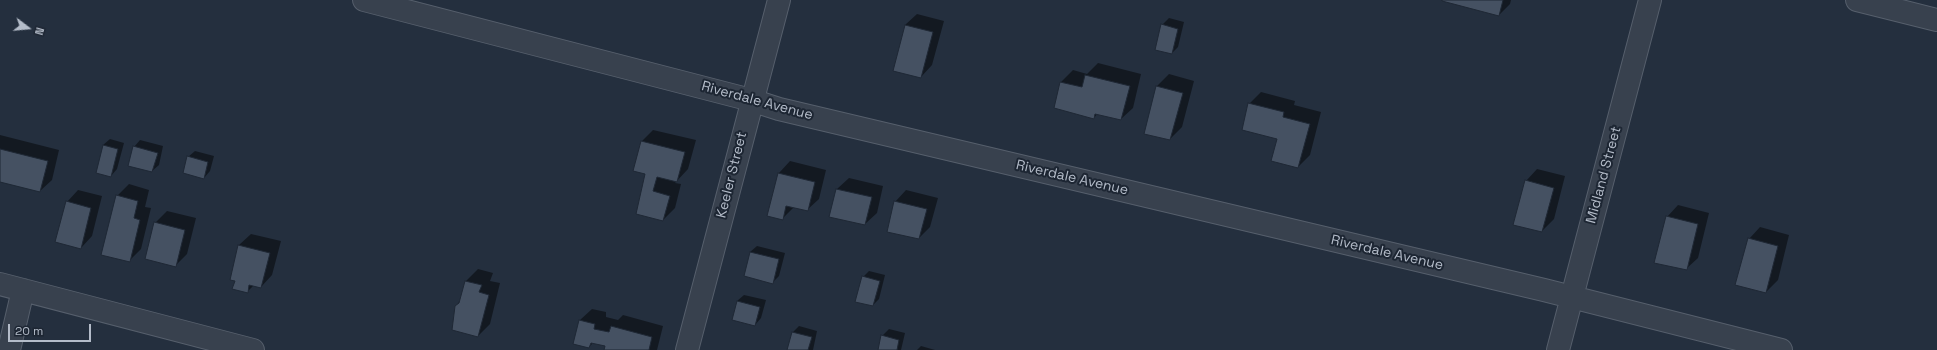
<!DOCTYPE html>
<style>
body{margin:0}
#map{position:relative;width:1937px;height:350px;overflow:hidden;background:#242f3e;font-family:"Space Grotesk",sans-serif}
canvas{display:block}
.north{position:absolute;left:8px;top:8px;width:40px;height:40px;-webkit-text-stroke:3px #1d2633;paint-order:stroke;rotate:106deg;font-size:11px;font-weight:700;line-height:16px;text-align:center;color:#b4bcc9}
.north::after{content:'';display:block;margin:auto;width:14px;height:18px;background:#b4bcc9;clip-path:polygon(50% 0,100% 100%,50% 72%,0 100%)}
.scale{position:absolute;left:8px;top:324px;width:83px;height:18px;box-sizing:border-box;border:2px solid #b4bcc9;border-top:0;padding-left:5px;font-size:12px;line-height:14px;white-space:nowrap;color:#b4bcc9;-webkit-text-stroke:3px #1d2633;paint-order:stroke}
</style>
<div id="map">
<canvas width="1937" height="350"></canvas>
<div class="north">N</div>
<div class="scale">20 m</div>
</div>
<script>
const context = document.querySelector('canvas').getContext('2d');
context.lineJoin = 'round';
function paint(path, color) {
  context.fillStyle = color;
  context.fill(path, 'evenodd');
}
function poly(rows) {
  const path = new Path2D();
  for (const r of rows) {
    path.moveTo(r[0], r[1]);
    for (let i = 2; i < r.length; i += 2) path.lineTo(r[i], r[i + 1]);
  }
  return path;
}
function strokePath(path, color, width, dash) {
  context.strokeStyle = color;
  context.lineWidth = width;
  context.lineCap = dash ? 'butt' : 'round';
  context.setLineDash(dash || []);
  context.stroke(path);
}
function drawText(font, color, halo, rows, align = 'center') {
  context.font = font + ' "Space Grotesk",sans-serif';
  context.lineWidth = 4;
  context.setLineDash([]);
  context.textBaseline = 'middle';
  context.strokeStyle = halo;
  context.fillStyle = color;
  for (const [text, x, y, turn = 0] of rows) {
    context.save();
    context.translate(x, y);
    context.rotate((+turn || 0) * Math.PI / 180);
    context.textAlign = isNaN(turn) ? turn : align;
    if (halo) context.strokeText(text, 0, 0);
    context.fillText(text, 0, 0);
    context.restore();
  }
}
const shadow = poly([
 [1443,0,1511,0,1510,4,1499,15],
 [917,14,944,21,932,65,921,77,905,25],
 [1169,18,1184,22,1178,47,1172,53,1162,25],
 [1098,63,1141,74,1133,108,1121,119,1098,113,1094,118,1055,107,1061,82,1073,70,1087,74],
 [1169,74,1194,81,1182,127,1170,139,1145,133,1157,86],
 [1261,92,1295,101,1294,105,1321,112,1310,155,1298,167,1278,138,1249,104],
 [653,130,696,140,688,169,675,183,681,184,675,208,663,220,647,173,642,141],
 [0,135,59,150,52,180,40,191,0,181],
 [110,139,124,143,117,169,111,176,103,145],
 [140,140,163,146,159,165,152,171,134,147],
 [195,151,214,156,210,171,204,178,188,157],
 [790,161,826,170,819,199,807,210,794,207,782,219,768,215,779,173],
 [1537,169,1565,176,1554,219,1542,231,1526,181],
 [849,178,883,186,877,213,865,224,831,216,837,189],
 [129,184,149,190,145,207,151,208,141,249,129,261,117,196],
 [78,190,102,196,92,236,81,248,67,202],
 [906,190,938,198,930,227,919,238,895,202],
 [1678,205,1709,213,1698,258,1686,269,1667,217],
 [167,211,196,218,187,254,175,266,155,223],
 [1760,227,1789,235,1778,280,1766,292,1749,239],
 [251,234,281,241,272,275,261,287,254,285,247,292,236,280,239,245],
 [757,246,785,253,779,276,772,283,750,252],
 [478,269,493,273,490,281,500,283,490,324,478,336,456,306,460,301,466,281],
 [869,271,885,275,879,299,873,305,863,277],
 [744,295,766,300,761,318,755,325,737,301],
 [592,309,606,312,606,317,618,320,623,315,663,326,657,350,605,350,606,346,593,343,589,347,574,343,580,320],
 [799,326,817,331,813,350,788,350,793,332],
 [889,329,905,333,901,350,879,350,882,336],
 [921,346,935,350,917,350]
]);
const building = poly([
 [1442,0,1503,0,1499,16,1442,1,1442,0],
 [1161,24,1178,29,1172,54,1155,50,1161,24],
 [905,25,933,32,921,78,893,71,905,25],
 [1085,75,1130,86,1121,120,1095,114,1094,119,1054,108,1060,82,1082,87,1085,75],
 [1156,86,1183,93,1170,140,1144,134,1156,86],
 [1248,103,1284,112,1283,117,1310,124,1298,168,1271,161,1277,139,1242,130,1248,103],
 [641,141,685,152,677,182,657,177,653,191,670,196,663,221,636,214,645,174,633,171,641,141],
 [103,145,118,149,111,177,96,173,103,145],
 [133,146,158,153,152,172,128,166,133,146],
 [0,149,48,161,40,192,0,182,0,149],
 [187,156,208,162,204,179,183,173,187,156],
 [778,173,815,182,808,211,786,206,783,220,767,216,778,173],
 [1525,180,1554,188,1542,232,1513,225,1525,180],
 [836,189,872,197,865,225,829,217,836,189],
 [116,195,138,201,134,218,140,220,130,262,101,255,116,195],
 [66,201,91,208,81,249,55,242,66,201],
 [894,201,927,209,919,239,887,232,894,201],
 [1666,216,1698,224,1687,270,1654,263,1666,216],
 [154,222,185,230,176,267,145,259,154,222],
 [1748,238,1778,246,1766,293,1735,285,1748,238],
 [238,245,270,253,261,288,249,285,248,293,232,289,235,281,230,280,238,245],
 [750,252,779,259,773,284,744,276,750,252],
 [862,276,880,281,873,306,855,302,862,276],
 [465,281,482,285,479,292,489,295,478,337,452,330,455,306,459,303,465,281],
 [737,301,760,307,755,326,732,320,737,301],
 [579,320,595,324,594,329,609,332,611,326,652,337,649,350,604,350,605,346,591,343,589,348,573,344,579,320],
 [792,332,812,337,808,350,787,350,792,332],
 [881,335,899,340,897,350,878,350,881,335]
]);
const minor = poly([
 [364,0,751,100,779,109,1544,290,1781,350],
 [1857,0,1937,20],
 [0,284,253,350],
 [9,350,23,290],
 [687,350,779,0],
 [1558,350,1650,0]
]);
const streetNames = [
 ["Riverdale Avenue",757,101,15],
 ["Keeler Street",732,175,-76],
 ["Midland Street",1604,175,-75],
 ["Riverdale Avenue",1072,178,13],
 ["Riverdale Avenue",1387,253,13]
];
paint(shadow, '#0007');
paint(building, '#455162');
strokePath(building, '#1f2835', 1);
strokePath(minor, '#565f6c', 24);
strokePath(minor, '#38414e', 22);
drawText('14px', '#b4bcc9', '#1d2633', streetNames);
</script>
